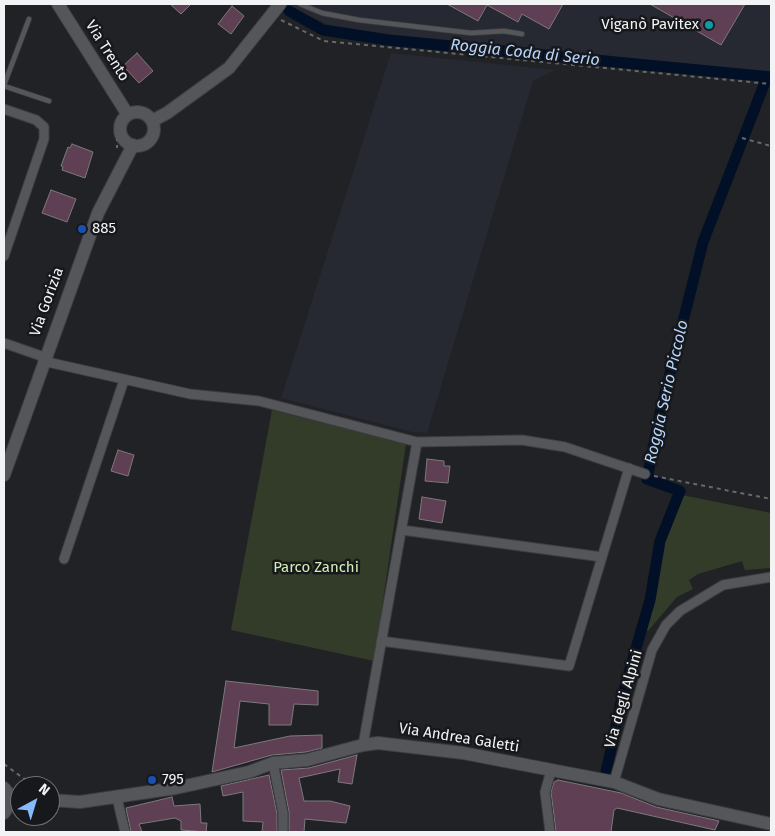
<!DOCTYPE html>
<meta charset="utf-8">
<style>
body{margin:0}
#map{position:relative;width:775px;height:836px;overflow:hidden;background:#212225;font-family:"Fira Sans",sans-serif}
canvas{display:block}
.frame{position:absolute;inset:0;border:5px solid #f2f3f5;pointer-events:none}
.north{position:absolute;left:10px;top:776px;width:50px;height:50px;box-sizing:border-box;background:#17181b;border:1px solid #6f7072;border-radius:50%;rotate:39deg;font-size:14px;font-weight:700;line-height:20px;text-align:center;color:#f2f3f5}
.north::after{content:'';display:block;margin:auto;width:18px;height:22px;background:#86bbfb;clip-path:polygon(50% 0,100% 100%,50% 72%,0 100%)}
</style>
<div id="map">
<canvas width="775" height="836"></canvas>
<div class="frame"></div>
<div class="north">N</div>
</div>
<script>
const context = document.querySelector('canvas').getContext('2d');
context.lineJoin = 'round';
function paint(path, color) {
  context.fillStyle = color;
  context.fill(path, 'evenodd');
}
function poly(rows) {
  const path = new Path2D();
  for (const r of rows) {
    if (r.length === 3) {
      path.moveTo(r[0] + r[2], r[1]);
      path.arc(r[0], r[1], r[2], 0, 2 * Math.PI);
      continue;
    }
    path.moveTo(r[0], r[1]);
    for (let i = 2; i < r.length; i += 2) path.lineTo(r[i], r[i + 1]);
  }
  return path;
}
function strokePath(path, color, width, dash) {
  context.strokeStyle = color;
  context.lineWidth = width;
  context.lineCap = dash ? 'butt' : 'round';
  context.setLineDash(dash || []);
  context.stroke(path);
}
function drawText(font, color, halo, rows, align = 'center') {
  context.font = font + ' "Fira Sans",sans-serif';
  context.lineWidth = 5;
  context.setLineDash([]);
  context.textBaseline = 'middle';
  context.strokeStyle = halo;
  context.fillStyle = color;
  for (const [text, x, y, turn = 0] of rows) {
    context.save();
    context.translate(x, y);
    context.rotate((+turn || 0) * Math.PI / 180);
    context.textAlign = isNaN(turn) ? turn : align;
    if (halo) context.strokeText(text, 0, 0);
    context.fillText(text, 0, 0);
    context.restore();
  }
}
const built = poly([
 [771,4,771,72,387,34,329,25,285,5],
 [391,53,555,70,533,81,427,433,412,432,281,398]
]);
const green = poly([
 [272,410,406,444,374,661,231,630],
 [682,495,771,513,771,568,745,570,742,561,698,574,689,580,693,589,677,597,648,631,645,628,654,600,663,544]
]);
const canal = poly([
 [289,11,323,30,388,40,771,77],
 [605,777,623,693,650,600,660,541,680,491,647,479,660,413,703,242,767,77]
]);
const building = poly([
 [170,4,191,4,181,14,170,4],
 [447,4,563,4,549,29,522,14,518,22,487,5,478,21,447,4],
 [650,4,745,4,721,45,650,4],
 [232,6,244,16,231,34,218,24,232,6],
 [137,53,153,71,139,83,123,66,137,53],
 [72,144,93,152,85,178,62,170,63,167,61,166,68,147,70,148,72,144],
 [51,190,76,199,67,222,42,213,51,190],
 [118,450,134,455,128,476,111,471,118,450],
 [427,459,444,461,444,466,450,466,448,483,425,481,427,459],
 [422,497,446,501,442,523,419,519,422,497],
 [226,681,318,691,318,705,294,704,291,725,269,725,269,704,240,701,234,748,290,736,322,735,322,748,306,752,272,755,212,772,226,681],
 [357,755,352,784,338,782,340,769,299,778,304,801,330,801,350,806,346,823,305,819,304,832,289,832,289,812,281,770,309,768,357,755],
 [269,775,277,814,277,832,262,832,263,822,243,821,243,792,223,796,221,786,269,775],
 [558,780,621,793,656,807,719,821,715,830,617,808,614,810,611,832,556,832,551,792,554,782,558,780],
 [172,797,174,806,200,804,201,823,207,823,206,832,181,830,181,821,175,818,139,824,142,832,131,832,126,808,172,797]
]);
const path = poly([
 [281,20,324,41,771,84],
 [117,121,117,148],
 [742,138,771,146],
 [654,476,771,499],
 [4,764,23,778,40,786]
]);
const lane = poly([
 [300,4,322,13,359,20,471,33,504,31,522,34],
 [4,85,29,19],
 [4,86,49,101]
]);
const street = poly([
 [4,109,36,120,44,127,44,139,4,256],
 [4,343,44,357],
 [43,361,190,394,259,401,417,442,522,440,565,447,645,474],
 [402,530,602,557],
 [64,559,124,380],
 [381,641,569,666,629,468],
 [363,745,417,442],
 [273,763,283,813,283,832],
 [614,782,652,650,666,625,680,611,723,585,771,577],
 [117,798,125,832],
 [550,832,545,792,551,771]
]);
const secondary = poly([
 [58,4,128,115],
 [137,129,17],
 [152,121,167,113,229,68,280,4],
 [4,475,98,213,133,145],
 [4,788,8,793,10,803,4,813],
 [50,800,80,802,176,788,249,772,273,763,307,760,363,745,378,743,463,753,614,782,658,799,771,824]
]);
const markers = [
 [709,25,5,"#0f9aa8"],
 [82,229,5,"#1a4fb4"],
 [152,780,5,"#1a4fb4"]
];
const poiNames = [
 ["Viganò Pavitex",699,25,"right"],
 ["885",92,229],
 ["795",162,780]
];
const streetNames = [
 ["Via Trento",107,51,58],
 ["Via Gorizia",47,302,-70],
 ["Via degli Alpini",624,699,-74],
 ["Via Andrea Galetti",459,738,9]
];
const parkNames = [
 ["Parco Zanchi",316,568]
];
const waterNames = [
 ["Roggia Coda di Serio",525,53,6],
 ["Roggia Serio Piccolo",667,392,-77]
];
paint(built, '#262932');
paint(green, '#333c28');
strokePath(canal, '#011026', 11);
paint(building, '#5e3f53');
strokePath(building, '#7d797c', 1);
strokePath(lane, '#3d3e41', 6);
strokePath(street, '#3d3e41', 11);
strokePath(secondary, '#3d3e41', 14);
strokePath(path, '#67686a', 2, [4, 4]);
strokePath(lane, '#55565a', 4.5);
strokePath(street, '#55565a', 9);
strokePath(secondary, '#55565a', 12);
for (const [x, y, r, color] of markers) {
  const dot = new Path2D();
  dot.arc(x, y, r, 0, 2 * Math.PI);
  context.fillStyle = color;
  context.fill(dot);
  strokePath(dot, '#17181b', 2);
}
drawText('15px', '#f2f3f5', '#17181b', poiNames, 'left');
drawText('15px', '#f2f3f5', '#17181b', streetNames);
drawText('15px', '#d2eeb4', '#17181b', parkNames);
drawText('italic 16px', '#b6d5fe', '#17181b', waterNames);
</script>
